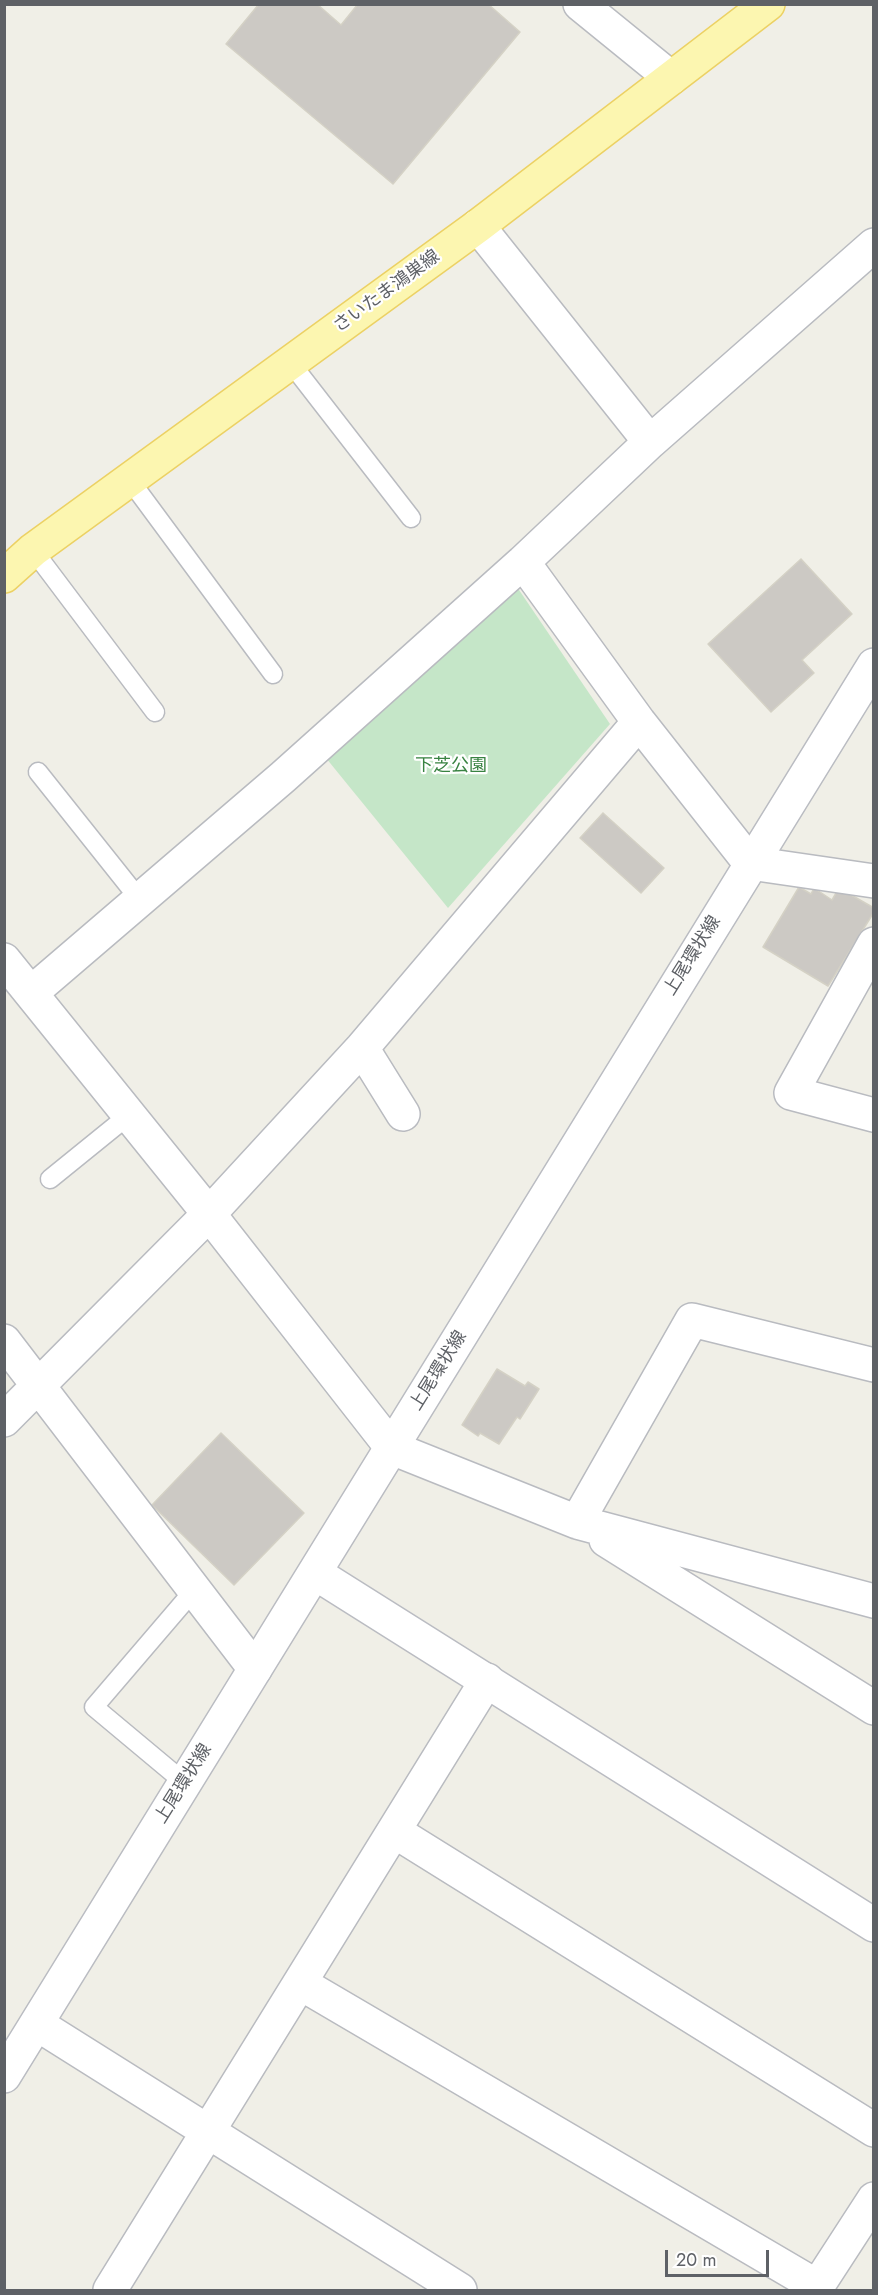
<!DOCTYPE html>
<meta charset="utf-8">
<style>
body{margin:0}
#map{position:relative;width:878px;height:2295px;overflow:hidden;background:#f0efe7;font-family:Jost,sans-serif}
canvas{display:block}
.frame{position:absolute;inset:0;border:6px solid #5e6166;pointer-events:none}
.scale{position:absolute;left:665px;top:2250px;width:104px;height:27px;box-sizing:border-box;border:3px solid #5e6166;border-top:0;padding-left:8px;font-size:18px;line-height:21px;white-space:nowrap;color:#5e6166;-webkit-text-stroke:4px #fff;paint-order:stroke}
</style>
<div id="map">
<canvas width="878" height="2295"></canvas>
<div class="frame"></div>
<div class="scale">20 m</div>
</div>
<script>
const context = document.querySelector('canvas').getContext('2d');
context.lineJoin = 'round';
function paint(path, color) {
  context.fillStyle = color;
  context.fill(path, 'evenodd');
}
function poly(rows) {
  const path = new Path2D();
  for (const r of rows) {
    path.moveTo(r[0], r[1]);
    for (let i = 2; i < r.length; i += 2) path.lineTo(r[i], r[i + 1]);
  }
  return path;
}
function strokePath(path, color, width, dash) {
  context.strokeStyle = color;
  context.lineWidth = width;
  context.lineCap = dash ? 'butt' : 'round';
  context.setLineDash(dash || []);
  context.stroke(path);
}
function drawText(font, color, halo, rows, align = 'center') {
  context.font = font + ' Jost,"Noto Sans JP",sans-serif';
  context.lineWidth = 4.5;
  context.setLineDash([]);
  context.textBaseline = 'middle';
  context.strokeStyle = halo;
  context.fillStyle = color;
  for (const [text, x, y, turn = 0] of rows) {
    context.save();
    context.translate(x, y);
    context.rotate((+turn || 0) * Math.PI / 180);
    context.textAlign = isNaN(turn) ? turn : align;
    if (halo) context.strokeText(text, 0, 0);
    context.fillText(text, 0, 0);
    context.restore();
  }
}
const green = poly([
 [517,587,610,724,448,908,326,758]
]);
const building = poly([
 [259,4,317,4,341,25,358,4,488,4,520,32,393,184,226,44,259,4],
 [801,559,852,614,802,660,814,673,771,712,708,644,801,559],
 [603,813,664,868,641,893,580,838,603,813],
 [799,887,811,894,814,888,832,900,839,888,874,908,874,912,828,986,763,947,799,887],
 [497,1369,525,1386,528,1382,539,1389,520,1419,517,1417,499,1444,480,1433,478,1436,462,1425,497,1369],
 [221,1433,304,1513,234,1585,152,1505,221,1433]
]);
const lane = poly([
 [290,362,411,518],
 [129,479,273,674],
 [33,550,155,712],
 [38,772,140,900],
 [50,1179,129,1115],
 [185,1783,94,1707,195,1589]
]);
const street = poly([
 [580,4,671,78],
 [478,226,650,442],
 [523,562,639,722,750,863,874,881],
 [874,944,791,1093,874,1115],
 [4,960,209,1214,392,1448,577,1522,874,1601],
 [31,993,283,777,523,562,650,442,874,245],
 [362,1048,403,1114],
 [4,1341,255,1669],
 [4,1420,209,1214,362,1048,639,722],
 [577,1522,692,1320,874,1365],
 [606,1540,874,1708],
 [394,1831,874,2130],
 [300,1983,818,2287],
 [37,2024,460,2290],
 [110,2290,487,1680],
 [815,2290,874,2199]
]);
const secondary = poly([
 [315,1573,874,1925],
 [4,2076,874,665]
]);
const primary = poly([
 [4,576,33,550,478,226,768,4]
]);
const streetNames = [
 ["さいたま鴻巣線",387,292,-36],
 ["上尾環状線",693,956,-58],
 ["上尾環状線",439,1371,-58],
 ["上尾環状線",184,1784,-58]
];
const parkNames = [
 ["下芝公園",451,767]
];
paint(green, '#c5e6c8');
paint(building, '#ccc9c4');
strokePath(building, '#d4d1c5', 1.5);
strokePath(lane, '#b9bbc0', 21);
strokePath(street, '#b9bbc0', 36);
strokePath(secondary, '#babcc2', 36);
strokePath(primary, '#ecd164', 36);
strokePath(lane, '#fff', 18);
strokePath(street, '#fff', 33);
strokePath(secondary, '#fff', 33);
strokePath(primary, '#fcf6b0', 33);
drawText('18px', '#5e6166', '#fff', streetNames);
drawText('18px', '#398342', '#fff', parkNames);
</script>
